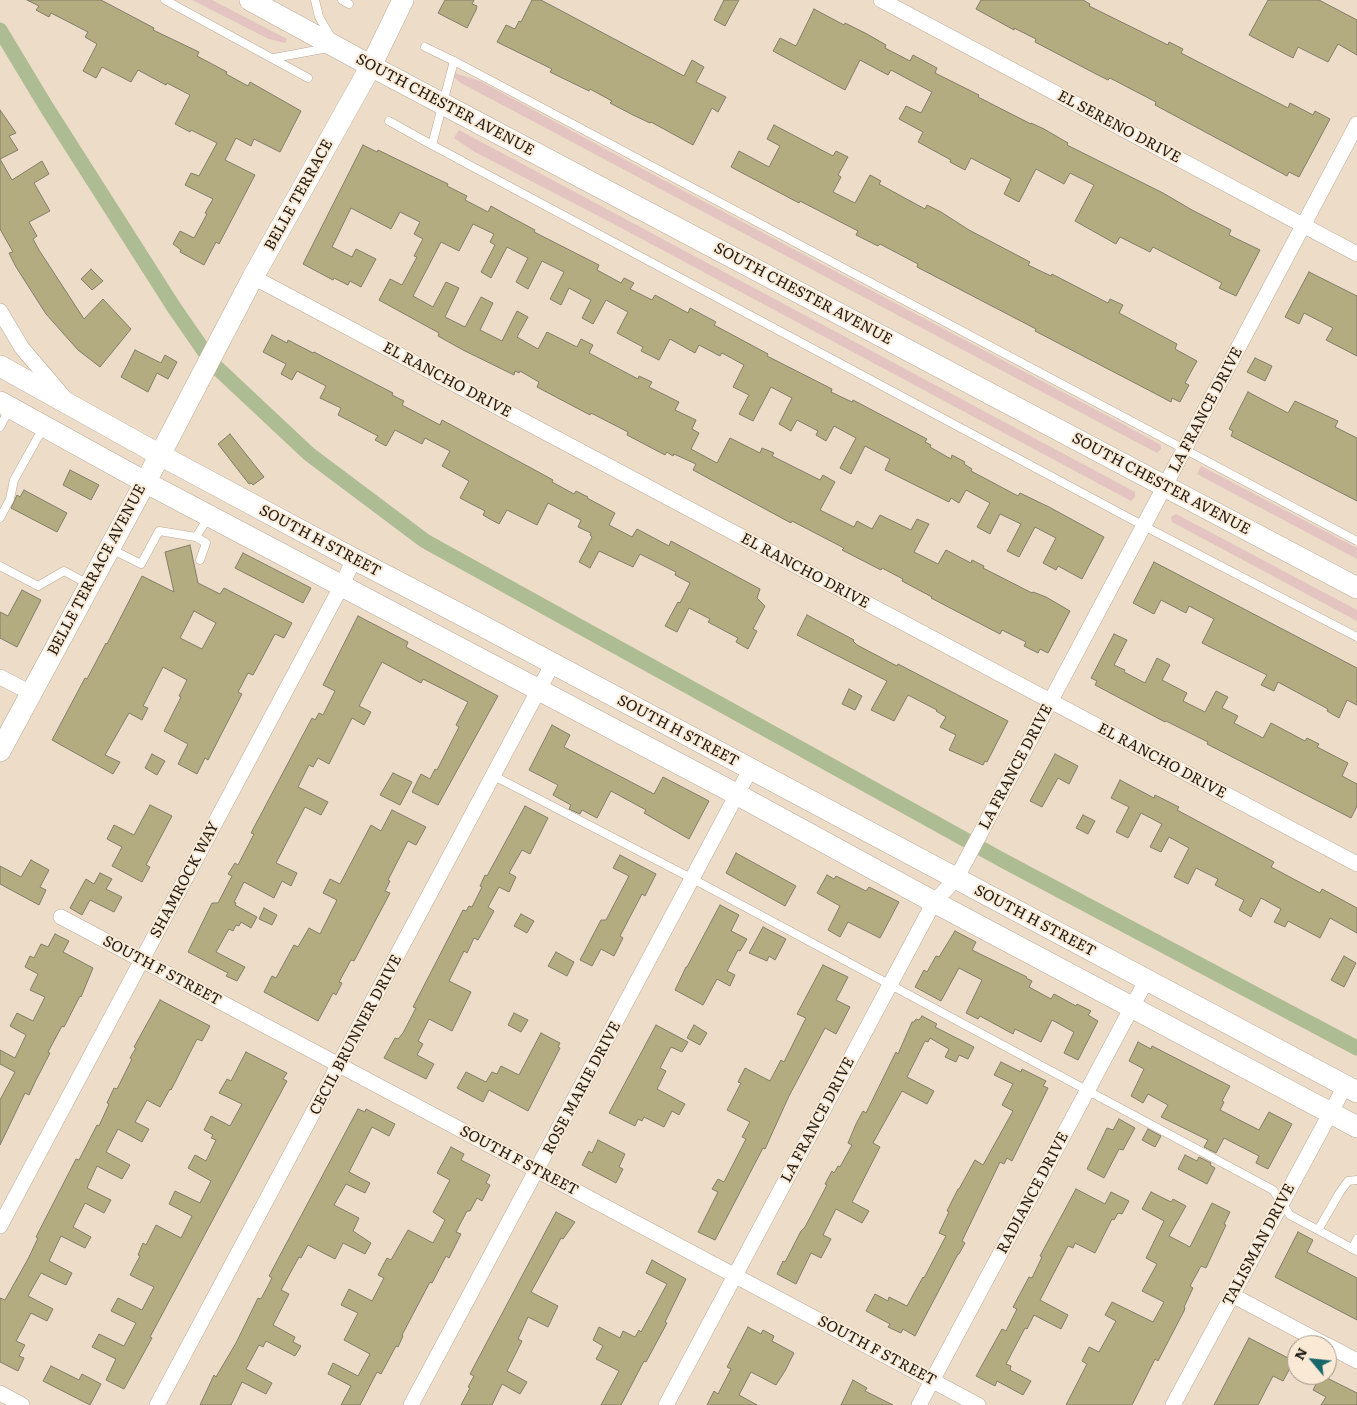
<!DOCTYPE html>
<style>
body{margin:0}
#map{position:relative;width:1357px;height:1405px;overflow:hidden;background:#ecdcc8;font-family:Literata,serif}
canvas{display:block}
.north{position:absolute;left:1287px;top:1335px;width:50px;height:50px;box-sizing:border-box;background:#f9e9d5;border:1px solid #a29687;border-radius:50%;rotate:298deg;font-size:14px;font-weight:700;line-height:20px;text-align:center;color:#1f1a12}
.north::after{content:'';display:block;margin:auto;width:18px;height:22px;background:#196769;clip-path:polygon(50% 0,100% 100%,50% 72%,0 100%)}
</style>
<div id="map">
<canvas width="1357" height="1405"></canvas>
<div class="north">N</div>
</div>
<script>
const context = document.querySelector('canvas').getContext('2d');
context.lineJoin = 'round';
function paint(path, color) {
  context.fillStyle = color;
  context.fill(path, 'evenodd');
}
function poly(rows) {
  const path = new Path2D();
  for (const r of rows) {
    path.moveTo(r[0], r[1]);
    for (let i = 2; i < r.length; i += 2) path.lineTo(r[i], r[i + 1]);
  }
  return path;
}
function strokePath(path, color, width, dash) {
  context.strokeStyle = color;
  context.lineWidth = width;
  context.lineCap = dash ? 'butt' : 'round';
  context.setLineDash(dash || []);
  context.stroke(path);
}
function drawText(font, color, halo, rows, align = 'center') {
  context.font = font + ' Literata,serif';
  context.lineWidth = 4;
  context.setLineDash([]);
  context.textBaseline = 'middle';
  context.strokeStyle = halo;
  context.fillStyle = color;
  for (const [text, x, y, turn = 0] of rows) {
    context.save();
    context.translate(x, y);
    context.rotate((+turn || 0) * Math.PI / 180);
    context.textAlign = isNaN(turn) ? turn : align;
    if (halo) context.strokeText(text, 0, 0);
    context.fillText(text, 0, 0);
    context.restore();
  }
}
const green = poly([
 [192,0,212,0,287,39,285,43,269,39],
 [454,73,480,81,607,150,1119,422,1161,445,1161,449,1157,453,461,83,452,76],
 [459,130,1135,492,1135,497,1131,501,612,223,473,151,454,138],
 [1201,466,1357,548,1357,559,1197,474],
 [1176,514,1357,610,1357,621,1172,522,1171,517]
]);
const canal = poly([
 [0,30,47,108,173,306,213,364,309,454,425,541,1004,861,1357,1048]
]);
const building = poly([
 [27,0,101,0,154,28,153,30,199,52,197,56,227,72,226,74,248,86,250,82,301,111,280,152,254,139,251,146,236,138,225,160,255,175,219,244,216,242,204,265,180,252,181,250,173,244,180,231,194,238,207,214,205,213,213,199,185,185,191,173,199,176,217,143,191,130,190,132,175,124,190,95,167,83,166,85,138,70,131,82,102,67,96,78,83,71,97,44,85,37,88,32,51,13,49,17,36,10,39,6,27,0],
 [445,0,474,0,472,4,477,6,476,10,467,28,438,13,445,0],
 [532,0,541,0,684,76,692,60,704,67,696,82,726,97,718,112,712,108,693,145,651,122,650,123,633,115,610,103,612,101,590,89,589,91,550,72,552,69,497,42,506,25,515,29,519,21,521,22,532,0],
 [724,0,739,0,725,26,714,20,724,0],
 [981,0,1083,0,1090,4,1089,6,1168,45,1169,42,1183,49,1181,53,1288,108,1290,103,1313,115,1315,111,1330,119,1299,177,1289,172,1287,176,1155,105,1156,102,1110,78,1108,80,1096,74,1035,42,1036,39,1014,28,1014,30,976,9,981,0],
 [1268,0,1319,0,1357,20,1357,55,1338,44,1328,62,1298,47,1293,58,1249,35,1268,0],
 [814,9,844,25,845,23,867,34,886,45,885,48,910,61,913,55,937,68,935,73,979,95,978,97,1031,124,1031,123,1044,129,1068,143,1067,145,1163,193,1192,210,1231,230,1229,235,1260,250,1236,296,1219,288,1222,283,1153,247,1150,252,1120,237,1116,244,1075,221,1094,185,1070,173,1064,184,1036,169,1019,202,1004,194,1011,179,971,158,965,170,950,162,951,160,918,142,923,132,899,119,906,106,921,113,932,92,891,70,888,75,860,60,845,90,773,51,780,38,796,46,814,9],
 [0,110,16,133,9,136,18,150,0,159,12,180,42,161,49,174,34,183,50,211,29,222,37,236,33,239,39,250,84,319,103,299,131,329,100,367,78,350,46,314,16,267,9,253,13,252,0,229,0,110],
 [774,125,833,156,836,151,848,157,838,175,841,177,833,192,855,203,870,175,881,181,879,184,925,209,927,205,941,212,969,230,1030,262,1028,265,1051,276,1052,274,1108,303,1110,299,1123,305,1119,313,1177,344,1175,349,1197,361,1185,383,1189,385,1180,402,1172,398,1171,402,1169,401,1156,394,1035,331,1036,329,917,267,918,264,880,244,878,246,856,235,858,231,800,201,799,203,731,167,739,151,769,167,780,146,767,139,774,125],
 [363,145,377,152,378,150,448,184,447,186,467,196,465,200,488,212,491,206,507,215,535,230,534,232,599,265,597,270,621,283,624,278,634,283,630,289,652,300,655,295,688,313,690,308,716,322,714,325,768,354,767,356,832,389,831,392,852,402,853,400,927,439,925,442,931,445,930,447,951,459,952,455,965,462,964,464,972,469,971,471,1018,496,1020,493,1049,507,1104,537,1082,579,1058,566,1056,570,1043,563,1056,538,1035,527,1019,557,1007,551,1021,524,1000,514,990,534,977,527,990,503,966,490,959,503,951,498,949,502,885,470,890,459,865,446,851,474,840,468,856,438,834,426,826,441,816,435,818,431,797,420,791,431,779,424,792,398,771,387,753,421,739,414,749,395,733,387,744,365,722,353,720,356,699,345,695,353,670,339,659,360,641,351,643,347,617,333,628,312,606,300,593,324,582,318,591,300,569,288,561,305,550,299,564,272,542,261,528,289,516,282,528,258,507,247,491,278,481,272,495,245,490,242,494,234,473,224,459,251,441,242,413,296,433,307,446,282,459,288,445,317,465,327,481,297,493,303,480,330,502,341,517,311,528,317,517,337,538,349,547,332,577,347,581,339,593,345,589,353,638,379,639,376,652,382,649,387,679,402,675,410,696,420,692,429,699,433,691,449,717,463,730,438,760,453,762,448,774,453,772,456,820,480,823,475,835,482,820,510,854,527,857,521,872,529,880,515,911,530,917,519,929,524,914,552,938,564,946,550,971,563,972,560,984,566,983,568,1032,593,1033,592,1046,597,1070,611,1048,653,1040,649,1038,653,1024,646,1026,642,1002,630,1000,634,931,598,932,597,902,581,903,579,882,568,881,570,842,550,844,548,792,521,791,523,693,470,696,464,674,454,673,456,667,452,665,455,627,435,628,432,591,413,590,415,537,387,539,382,520,371,519,373,515,371,514,375,463,350,438,336,439,333,379,300,390,279,402,285,417,257,414,256,423,239,414,234,420,222,400,212,391,229,351,208,332,247,352,257,356,249,376,259,361,287,350,281,348,285,334,278,333,280,303,264,363,145],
 [91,269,103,281,92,290,81,279,91,269],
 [1309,272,1357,296,1357,356,1326,340,1333,328,1304,313,1299,324,1285,317,1309,272],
 [272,335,287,343,288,340,313,353,314,352,393,393,392,395,404,401,402,405,440,425,442,420,544,475,553,480,552,482,574,494,576,491,588,497,587,498,615,513,609,525,632,537,637,529,669,546,671,541,760,589,757,598,765,606,753,629,757,631,748,649,736,642,738,638,708,622,710,619,689,608,677,632,665,626,678,602,680,603,690,583,675,575,676,572,640,554,633,567,599,551,590,568,579,562,592,537,590,535,591,533,578,527,581,520,548,503,537,525,507,510,499,524,488,518,483,515,485,511,460,498,469,481,442,466,450,451,425,438,422,444,395,430,386,446,375,440,378,436,338,415,341,408,320,398,326,386,297,371,292,380,281,374,286,364,263,352,272,335],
 [135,350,161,363,165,355,177,362,168,379,157,373,148,392,121,377,135,350],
 [1255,358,1272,366,1265,381,1247,372,1255,358],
 [1248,392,1288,413,1295,401,1338,421,1335,427,1357,438,1357,501,1231,436,1233,431,1229,429,1248,392],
 [230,434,264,477,253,485,251,483,249,484,218,444,230,434],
 [70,470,99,485,91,500,63,485,70,470],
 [24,490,67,513,57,532,11,508,17,495,20,497,24,490],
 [190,545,198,583,220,594,224,588,292,623,284,638,275,634,253,675,248,673,238,692,242,694,208,760,205,758,197,774,178,764,188,744,164,731,181,697,179,696,187,680,163,667,143,706,148,708,142,720,129,713,105,755,120,762,113,774,52,740,85,678,87,679,106,643,107,644,142,576,174,592,165,552,190,545],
 [194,611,216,623,202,649,180,638,194,611],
 [243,553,311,588,303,603,235,568,243,553],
 [1154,562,1357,668,1357,705,1347,700,1339,718,1327,711,1328,709,1278,682,1274,691,1261,685,1267,675,1202,643,1214,619,1189,606,1186,613,1161,600,1154,614,1133,603,1154,562],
 [22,590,41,600,17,647,0,638,0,612,8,616,22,590],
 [807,615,854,640,853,641,857,645,897,666,898,664,1008,721,987,762,985,761,983,765,949,750,956,735,940,727,946,717,936,711,937,710,908,695,894,721,871,710,887,681,797,635,807,615],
 [358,616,408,642,406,647,498,696,438,805,412,792,421,774,430,779,435,769,437,770,459,727,456,725,468,702,423,679,421,683,382,662,359,706,371,712,364,725,352,718,329,764,318,758,313,767,309,765,298,787,328,802,321,815,305,807,276,863,297,873,291,886,282,881,274,898,244,882,234,902,236,903,235,905,257,917,251,928,241,922,239,926,236,925,233,931,229,929,216,952,245,967,237,981,226,976,228,973,188,952,212,903,218,903,232,876,228,874,235,863,238,865,254,834,251,833,312,718,315,720,319,713,323,715,335,691,323,685,358,616],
 [1114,634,1127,640,1114,665,1125,670,1124,672,1145,683,1157,658,1170,665,1162,680,1187,693,1183,701,1205,712,1216,691,1228,697,1222,708,1238,716,1234,723,1263,738,1271,723,1305,741,1307,738,1319,744,1317,747,1348,763,1342,776,1357,784,1357,806,1351,818,1207,744,1208,742,1166,721,1165,722,1095,685,1097,681,1091,678,1114,634],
 [849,689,862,696,855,710,842,704,849,689],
 [552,725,570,735,564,747,654,794,663,777,709,801,689,839,644,813,646,810,611,791,597,818,582,810,580,814,569,809,571,805,553,795,558,785,529,770,552,725],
 [152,754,165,761,157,775,145,768,152,754],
 [1055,754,1078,766,1069,784,1058,778,1042,807,1030,801,1055,754],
 [393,773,412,782,400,805,380,795,393,773],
 [1120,780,1154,798,1155,795,1179,807,1177,810,1274,862,1271,867,1320,893,1322,889,1357,908,1357,933,1330,918,1320,938,1288,921,1285,927,1274,922,1281,909,1261,898,1251,917,1239,910,1244,900,1215,885,1218,879,1196,868,1188,884,1174,877,1189,848,1169,837,1161,852,1150,847,1162,824,1141,813,1128,838,1116,832,1129,807,1111,798,1120,780],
 [150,805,172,816,146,865,150,867,142,882,112,866,122,847,107,839,114,825,134,835,150,805],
 [525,806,548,818,530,854,522,850,509,873,516,877,509,892,499,887,488,907,494,911,478,940,474,938,467,953,464,951,449,981,471,992,452,1031,429,1019,418,1041,423,1044,417,1055,434,1064,426,1079,384,1058,395,1038,398,1039,403,1033,416,1008,413,1007,463,910,466,911,469,906,472,907,482,887,480,886,485,875,487,876,525,806],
 [392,810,426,827,416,845,408,841,388,880,390,881,385,891,390,893,354,961,351,960,339,982,342,983,336,995,333,993,318,1021,264,992,272,976,276,978,294,945,298,947,309,928,320,934,337,900,323,893,330,879,340,884,371,825,381,831,392,810],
 [1083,815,1095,821,1088,834,1076,828,1083,815],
 [736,853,796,886,785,906,726,873,736,853],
 [620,855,656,874,645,896,642,894,620,936,623,938,614,956,601,949,592,966,580,960,601,920,606,920,629,876,613,868,620,855],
 [31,860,49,870,40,887,46,890,39,905,0,884,0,866,21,877,31,860],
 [100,873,112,879,106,889,122,897,114,912,90,900,82,915,70,908,86,879,94,884,100,873],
 [827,875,834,879,836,876,866,891,869,887,899,902,880,938,848,922,840,937,828,930,840,906,817,893,827,875],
 [720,905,739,915,731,931,747,939,740,951,738,950,727,971,735,975,730,986,717,979,703,1005,675,990,686,967,687,967,720,905],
 [264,908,277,915,272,925,259,919,264,908],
 [521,914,534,921,527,933,514,926,521,914],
 [763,927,786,939,775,960,769,956,767,961,749,953,763,927],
 [955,931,976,942,972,950,1027,977,1026,978,1032,981,1029,987,1051,999,1054,994,1076,1006,1077,1004,1091,1011,1088,1015,1098,1021,1078,1060,1064,1053,1074,1032,1052,1020,1041,1042,1015,1029,1013,1034,980,1016,978,1019,966,1013,982,980,959,968,941,1001,915,987,924,970,927,972,936,956,939,957,955,931],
 [55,934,69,941,63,952,93,968,81,997,80,996,64,1027,62,1026,48,1052,50,1053,35,1082,29,1095,25,1093,0,1145,0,1100,15,1072,0,1064,0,1050,15,1058,26,1035,10,1026,17,1013,33,1021,45,997,30,990,38,974,25,967,30,956,34,958,41,944,48,947,55,934],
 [556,952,574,962,567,976,548,966,556,952],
 [1344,956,1356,963,1344,987,1331,980,1344,956],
 [823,965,848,977,836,1000,850,1007,836,1034,825,1028,789,1096,765,1149,763,1148,715,1240,698,1232,718,1192,712,1189,718,1179,724,1182,746,1139,742,1137,750,1122,727,1110,741,1083,738,1082,745,1068,770,1081,781,1060,784,1062,806,1018,797,1014,823,965],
 [160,1000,210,1026,202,1041,197,1039,171,1090,170,1089,160,1107,147,1100,135,1122,149,1129,142,1142,118,1129,106,1152,130,1165,122,1179,97,1166,87,1188,111,1200,104,1213,85,1203,73,1227,91,1237,85,1248,61,1236,49,1261,72,1273,66,1285,41,1273,28,1296,53,1309,47,1321,31,1313,16,1341,25,1345,19,1356,24,1358,18,1371,0,1362,0,1298,5,1300,28,1259,38,1238,36,1237,76,1159,79,1160,97,1125,99,1126,109,1104,107,1103,114,1088,117,1089,132,1059,130,1058,136,1048,134,1047,160,1000],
 [514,1013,528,1020,521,1032,508,1025,514,1013],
 [922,1016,937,1024,935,1027,974,1047,968,1059,959,1055,956,1062,945,1057,949,1049,930,1038,928,1042,925,1041,907,1077,934,1091,927,1104,902,1091,874,1141,873,1143,880,1147,852,1202,869,1211,862,1223,836,1209,823,1235,831,1239,821,1258,811,1253,796,1284,777,1274,783,1261,785,1262,801,1231,805,1227,827,1185,825,1184,832,1171,834,1173,838,1166,840,1167,852,1145,848,1143,856,1124,863,1111,866,1113,896,1052,898,1054,912,1022,914,1022,916,1019,919,1020,922,1016],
 [656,1025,688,1042,682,1052,671,1047,660,1068,666,1071,657,1089,685,1104,679,1115,672,1111,664,1127,644,1117,642,1121,638,1119,635,1126,609,1113,656,1025],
 [694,1025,707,1033,700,1045,687,1038,694,1025],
 [541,1033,560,1043,558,1047,560,1048,528,1111,489,1090,483,1102,457,1088,466,1072,486,1082,492,1072,497,1074,501,1066,519,1075,541,1033],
 [1138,1042,1151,1049,1152,1046,1230,1086,1222,1101,1224,1102,1220,1110,1259,1130,1269,1112,1292,1124,1268,1169,1256,1163,1259,1156,1224,1138,1216,1153,1204,1147,1208,1140,1161,1117,1168,1105,1148,1094,1143,1103,1131,1096,1144,1069,1129,1061,1138,1042],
 [246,1052,287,1073,283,1079,287,1081,150,1337,152,1338,124,1389,106,1380,116,1359,92,1347,99,1334,124,1346,136,1323,111,1311,118,1298,142,1310,154,1287,130,1275,140,1256,138,1255,143,1243,146,1245,156,1225,181,1238,192,1216,169,1204,175,1191,200,1203,211,1181,188,1168,195,1155,206,1161,216,1140,211,1138,213,1135,204,1130,211,1116,230,1126,242,1104,219,1093,227,1079,231,1081,246,1052],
 [1001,1062,1021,1072,1022,1069,1046,1081,1043,1086,1048,1088,1012,1161,1007,1158,1004,1164,1000,1162,962,1241,965,1243,959,1254,958,1254,915,1336,903,1329,901,1333,888,1327,890,1324,866,1311,875,1294,888,1301,889,1297,907,1306,923,1277,924,1278,946,1236,939,1233,949,1212,947,1211,958,1189,959,1189,975,1160,983,1165,1013,1111,1002,1105,1013,1084,994,1075,1001,1062],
 [358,1109,365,1112,366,1109,395,1124,389,1136,372,1127,349,1172,370,1183,365,1193,346,1184,334,1205,359,1218,353,1231,371,1243,365,1254,343,1243,335,1259,308,1245,301,1258,299,1257,281,1290,289,1294,273,1325,295,1337,293,1342,301,1346,295,1356,266,1341,263,1347,259,1345,246,1369,272,1383,266,1394,242,1382,231,1405,200,1405,214,1375,216,1377,236,1343,258,1298,261,1299,272,1278,269,1276,358,1109],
 [1119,1119,1135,1128,1123,1150,1119,1149,1104,1178,1087,1169,1107,1128,1113,1130,1119,1119],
 [1148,1129,1161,1136,1155,1147,1142,1140,1148,1129],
 [598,1140,625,1154,619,1167,623,1169,616,1183,582,1165,589,1151,592,1153,598,1140],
 [451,1147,464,1154,461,1160,490,1175,486,1183,490,1185,482,1201,477,1198,470,1211,467,1211,456,1232,461,1234,449,1258,446,1256,432,1283,430,1282,402,1335,403,1336,398,1347,396,1346,381,1374,377,1372,360,1405,341,1405,351,1386,328,1374,333,1363,358,1376,370,1354,344,1340,358,1313,341,1305,349,1289,372,1301,384,1278,378,1275,387,1258,391,1260,408,1230,433,1243,445,1220,433,1212,450,1180,437,1173,451,1147],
 [1185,1155,1197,1161,1199,1157,1211,1163,1210,1165,1215,1168,1207,1184,1178,1169,1185,1155],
 [1076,1189,1105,1204,1111,1192,1129,1201,1122,1214,1118,1213,1114,1220,1112,1219,1095,1253,1075,1243,1073,1248,1068,1246,1040,1300,1068,1315,1061,1329,1034,1315,1027,1329,1025,1328,1006,1364,1011,1366,1010,1370,1031,1381,1023,1395,997,1381,995,1386,976,1376,1002,1329,1006,1331,1017,1309,1013,1307,1029,1277,1032,1278,1042,1257,1040,1256,1076,1189],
 [1151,1192,1171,1202,1173,1199,1186,1206,1169,1236,1190,1247,1212,1203,1230,1212,1224,1224,1226,1225,1206,1268,1201,1266,1190,1286,1193,1288,1184,1307,1185,1308,1184,1311,1158,1361,1155,1359,1132,1405,1066,1405,1087,1364,1082,1361,1089,1347,1099,1352,1116,1321,1105,1315,1112,1302,1153,1322,1164,1302,1142,1291,1157,1264,1146,1258,1164,1221,1142,1209,1151,1192],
 [556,1212,575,1222,563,1239,561,1238,531,1292,558,1306,548,1327,528,1317,518,1339,522,1341,507,1371,527,1382,520,1394,502,1384,492,1405,461,1405,470,1388,468,1387,474,1376,470,1374,556,1212],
 [1298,1232,1313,1240,1307,1252,1357,1278,1357,1320,1275,1277,1298,1232],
 [652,1260,686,1279,665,1322,667,1323,646,1362,644,1361,621,1405,601,1405,619,1371,596,1359,603,1346,593,1340,599,1327,620,1338,623,1331,635,1337,639,1330,641,1332,667,1284,646,1273,652,1260],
 [748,1327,761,1334,763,1330,774,1336,772,1341,794,1353,785,1371,776,1385,751,1372,739,1395,757,1405,707,1405,714,1391,718,1394,731,1369,727,1367,748,1327],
 [1249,1338,1294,1361,1283,1381,1273,1376,1258,1405,1214,1405,1249,1338],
 [51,1366,79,1380,82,1374,101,1384,90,1405,43,1381,51,1366],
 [1321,1375,1357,1393,1357,1405,1321,1405,1326,1397,1313,1390,1321,1375],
 [853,1380,867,1388,865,1391,893,1405,841,1405,853,1380]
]);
const lane = poly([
 [165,0,308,78],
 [315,0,319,17,331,37],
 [342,0,349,4],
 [425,47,454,61],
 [274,58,328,48],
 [389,121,432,145],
 [0,427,9,410],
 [0,518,10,499,14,480,43,428],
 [196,537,206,543,200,560],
 [1357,541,454,61,432,145,1144,526,1357,637],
 [111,549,141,564,159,531,196,537,209,516],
 [0,566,38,586,64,571,88,584],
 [494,776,693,879,1273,1190,1290,1215,1357,1251],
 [1318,1230,1340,1192,1348,1181,1357,1180],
 [1352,1249,1357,1239]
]);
const street = poly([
 [881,0,1357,254],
 [253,277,1357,864],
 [0,311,22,348,63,396],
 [0,677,31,693],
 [61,917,978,1405],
 [0,1226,342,585,354,559],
 [1232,1295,1326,1345],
 [1327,1345,1357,1361],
 [0,1393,22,1405],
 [157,1405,553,663],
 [411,1405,750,770],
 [666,1405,934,902,956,879,981,832,1357,124],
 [919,1405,1146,981],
 [1173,1405,1345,1086]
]);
const secondary = poly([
 [250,0,371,66,1357,588],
 [0,366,160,455,354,559,475,622,1357,1092],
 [0,402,145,482,738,795,934,902,1357,1127],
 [0,751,160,455,253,277,371,66,403,0]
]);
const streetNames = [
 ["SOUTH CHESTER AVENUE",445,105,28],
 ["EL SERENO DRIVE",1119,127,28],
 ["BELLE TERRACE",299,195,-61],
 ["SOUTH CHESTER AVENUE",803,294,28],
 ["EL RANCHO DRIVE",447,380,28],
 ["LA FRANCE DRIVE",1206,410,-62],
 ["SOUTH CHESTER AVENUE",1161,484,28],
 ["SOUTH H STREET",320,541,28],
 ["BELLE TERRACE AVENUE",97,570,-62],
 ["EL RANCHO DRIVE",805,571,28],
 ["SOUTH H STREET",678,731,28],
 ["EL RANCHO DRIVE",1162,761,28],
 ["LA FRANCE DRIVE",1016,767,-62],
 ["SHAMROCK WAY",185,880,-62],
 ["SOUTH H STREET",1035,921,28],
 ["SOUTH F STREET",162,971,28],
 ["CECIL BRUNNER DRIVE",356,1035,-62],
 ["ROSE MARIE DRIVE",582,1088,-62],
 ["LA FRANCE DRIVE",818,1120,-62],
 ["SOUTH F STREET",519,1161,28],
 ["RADIANCE DRIVE",1033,1193,-62],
 ["TALISMAN DRIVE",1259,1245,-62],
 ["SOUTH F STREET",877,1351,28]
];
paint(green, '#e3c4c0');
strokePath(canal, '#adbc92', 15);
paint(building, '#b4ac81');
strokePath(building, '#827e69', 1);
strokePath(lane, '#bbac99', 9);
strokePath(street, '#bbac99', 16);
strokePath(secondary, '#bbac99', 22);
strokePath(lane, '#fff', 8);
strokePath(street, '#fff', 15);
strokePath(secondary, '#fff', 21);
drawText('15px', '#1f1a12', '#f9e9d5', streetNames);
</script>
